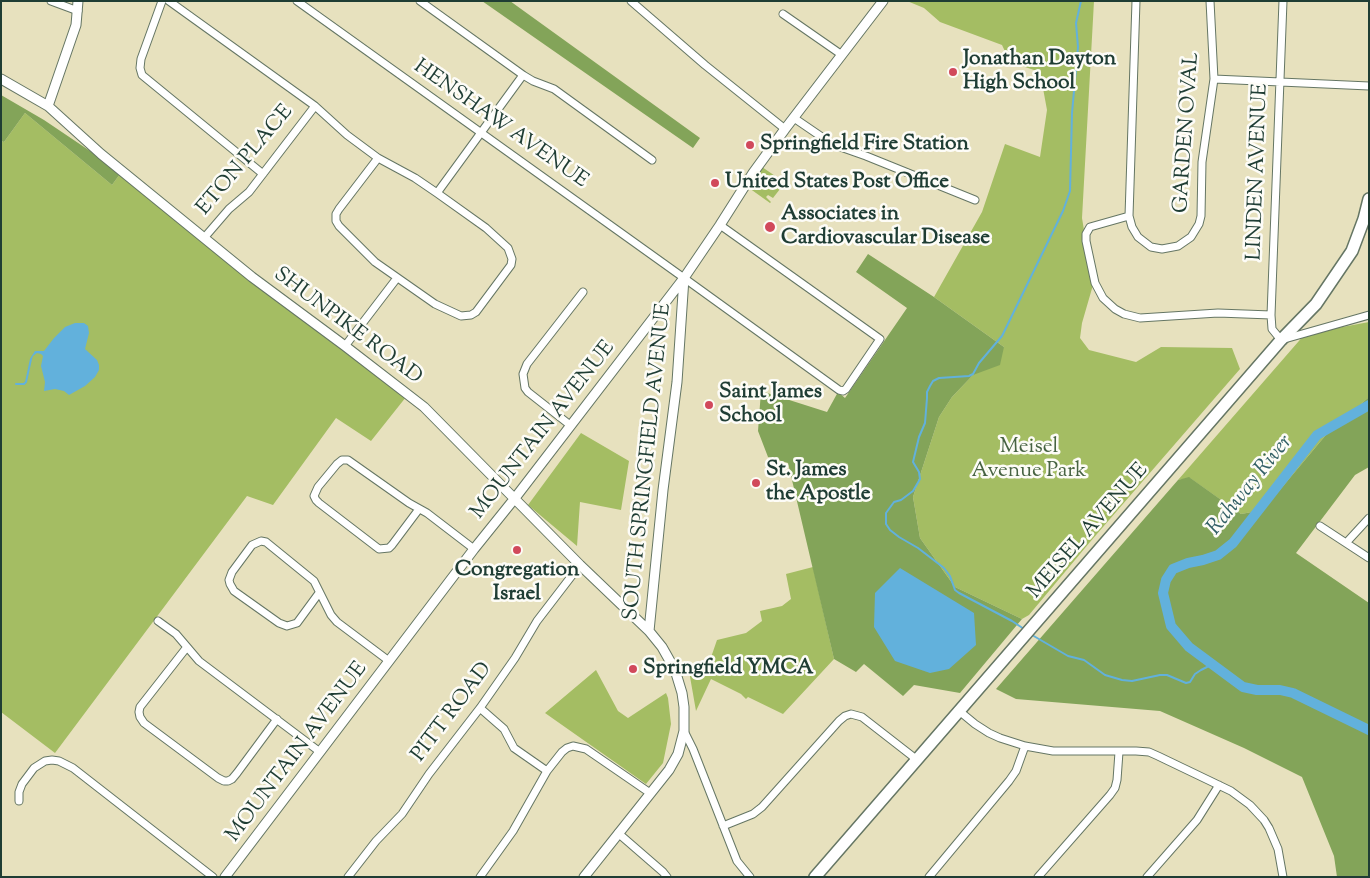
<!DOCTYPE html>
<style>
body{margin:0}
#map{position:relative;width:1370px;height:878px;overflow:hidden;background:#e7e1be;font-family:"Sorts Mill Goudy",serif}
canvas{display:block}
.frame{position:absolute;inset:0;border:2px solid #1f3d34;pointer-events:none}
</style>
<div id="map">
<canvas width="1370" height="878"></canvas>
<div class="frame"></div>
</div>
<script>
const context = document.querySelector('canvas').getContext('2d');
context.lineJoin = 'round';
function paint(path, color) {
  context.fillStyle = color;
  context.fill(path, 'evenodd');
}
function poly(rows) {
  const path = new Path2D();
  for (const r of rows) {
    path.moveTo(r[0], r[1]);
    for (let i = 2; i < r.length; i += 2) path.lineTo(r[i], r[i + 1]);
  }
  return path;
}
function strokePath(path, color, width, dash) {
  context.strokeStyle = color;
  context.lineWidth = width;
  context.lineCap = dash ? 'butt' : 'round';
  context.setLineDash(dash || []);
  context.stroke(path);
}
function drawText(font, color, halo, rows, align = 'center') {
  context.font = font + ' "Sorts Mill Goudy",serif';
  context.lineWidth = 5;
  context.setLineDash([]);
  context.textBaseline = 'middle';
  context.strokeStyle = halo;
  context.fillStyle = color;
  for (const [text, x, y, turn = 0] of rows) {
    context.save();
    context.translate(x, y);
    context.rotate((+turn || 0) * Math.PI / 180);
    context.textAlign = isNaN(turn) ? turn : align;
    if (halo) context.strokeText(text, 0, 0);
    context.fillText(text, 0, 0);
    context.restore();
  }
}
const green = poly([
 [907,1,1094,1,1082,218,1093,285,1082,323,1080,338,1089,350,1136,362,1161,347,1232,348,1240,369,1090,542,1029,615,1022,619,955,587,920,538,913,497,939,417,952,397,973,375,1004,347,934,297,982,212,1005,144,1040,157,1047,110,1040,72,1010,62,1002,45,940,22,924,8],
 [25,113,112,185,120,174,406,397,371,441,336,418,273,505,247,496,55,753,1,712,1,141,4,142],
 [762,167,784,182,782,184,778,181,775,184,780,189,773,198,768,195,766,197,771,202,770,203,749,188],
 [1369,322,1369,397,1325,436,1263,510,1241,514,1190,478,1178,480,1305,334],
 [581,433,629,461,621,510,580,502,577,546,528,505],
 [813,567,834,659,783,714,748,697,746,699,741,694,711,679,696,711,689,671,685,664,708,666,717,640,746,633,762,621,760,611,782,606,791,599,786,574],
 [596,670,618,711,628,718,666,693,668,698,671,724,663,763,646,784,545,713]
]);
const forest = poly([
 [482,1,510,1,700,138,693,148],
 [1,95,44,120,96,155,120,174,112,185,25,113,4,142,1,141],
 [868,254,934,297,1004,347,1000,365,973,375,952,397,939,417,913,497,920,538,955,587,1022,619,960,693,914,685,903,696,864,664,856,672,834,659,788,463,768,457,758,431,761,391,827,412,838,392,845,398,907,308,856,272],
 [1369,397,1369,467,1355,475,1296,553,1369,603,1369,877,1337,877,1334,856,1302,777,1244,748,1160,711,1016,699,996,689,1178,480,1189,477,1241,514,1263,510,1325,436]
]);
const water = poly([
 [75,323,84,323,88,326,89,333,85,349,97,360,99,365,99,370,95,377,85,386,69,395,64,391,55,389,44,391,45,382,41,366,43,356,41,354,37,353,33,356,32,359,30,360,31,357,35,351,44,351,54,338,65,327],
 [900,568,974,613,976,645,949,669,930,673,895,661,874,627,875,593]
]);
const stream = poly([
 [16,384,24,384,26,382,31,359],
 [1024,629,1012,621,959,593,955,590,950,576,944,568,918,548,899,537,890,530,886,524,886,513,894,502,901,500,913,491,920,479,919,472,913,462,919,437,925,423,927,398,927,392,930,386,933,381,939,378,969,376,973,374,979,363,1002,336,1063,211,1070,191,1072,113,1078,47,1076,23,1081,1],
 [1032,635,1068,656,1084,660,1105,675,1122,680,1132,681,1160,675,1167,675,1186,683,1190,682,1195,674,1201,670,1213,664]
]);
const river = poly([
 [1369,405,1317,435,1233,543,1218,555,1203,560,1188,563,1173,569,1166,580,1163,593,1171,626,1189,647,1243,687,1257,690,1280,690,1293,693,1369,730]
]);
const minor = poly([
 [51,1,78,11],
 [162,1,141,59,140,68,142,75,263,174],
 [169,1,315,106,347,135,378,158,415,178,437,193,486,228,508,248,512,259,511,265,476,312,471,315,461,316,435,304,375,262,339,226,336,221,336,214,339,209,378,158],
 [297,1,684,278,839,390,843,391,846,389,880,339,720,225],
 [420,1,523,75,533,81,554,89,652,160],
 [631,1,705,65,785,129],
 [1136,1,1129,216,1132,227,1138,237,1151,247,1162,249,1178,246,1191,237,1199,224,1201,216,1202,162,1214,79,1210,1],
 [1283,1,1271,315,1272,329,1281,340,1369,315],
 [783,14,842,55],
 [1214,79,1369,86],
 [794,118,832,144,866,156,975,200],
 [437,193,523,75],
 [1129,216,1090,227,1086,234,1086,241,1095,283,1103,298,1115,309,1124,314,1140,318,1218,313,1271,315],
 [204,238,229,209,249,192,315,106],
 [345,346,397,278],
 [570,425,528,392,525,388,523,374,527,364,583,292],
 [419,509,392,545,389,548,379,549,319,503,316,500,314,496,318,487,337,464,342,460,348,460,409,503,427,513,474,549],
 [1320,526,1369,558],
 [1346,543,1369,518],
 [319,593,297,623,287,626,279,623,234,591,230,584,229,580,232,572,252,545,261,541,266,542,314,581,331,615,337,622,389,661],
 [158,621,176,634,199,661,320,752],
 [187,647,140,707,139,712,140,717,144,723,218,778,224,781,228,781,232,779,237,773,277,719],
 [480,708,504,729,514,748,547,771],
 [958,710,975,724,989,733,1000,738,1025,746,1053,751,1136,751,1149,752,1158,756,1231,791,1250,805,1264,820,1269,828,1278,849,1283,877],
 [684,731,693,749,737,861,750,877],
 [19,801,19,792,22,784,34,768,45,761,52,760,59,761,73,768,213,877],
 [723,826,753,814,762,807,839,721,845,716,851,714,862,717,916,759],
 [618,833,663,872,667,877],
 [348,877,376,841,402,814,429,774,480,708,515,658,537,621,580,565],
 [480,877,513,831,547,771,562,752,567,748,573,746,586,749,650,793],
 [929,877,1009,781,1016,771,1025,746],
 [1038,877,1110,795,1115,788,1117,780,1119,752],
 [1147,877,1197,820,1219,785]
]);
const tertiary = poly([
 [1,79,48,106,101,154,252,277,345,346,424,407,580,565,649,631,662,647,675,670,682,693,684,707,684,731,678,754,669,770,584,877],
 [48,106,76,25,78,1],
 [649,631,663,490,677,382,684,278],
 [225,877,474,549,515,498,684,278,720,225,753,173,785,129,883,1]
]);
const primary = poly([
 [815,877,1281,340,1316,304,1352,251,1364,219,1369,199]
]);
const markers = [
 [953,72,5,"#d1495b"],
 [750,145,5,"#d1495b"],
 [715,183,5,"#d1495b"],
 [770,227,6,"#d1495b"],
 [709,405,5,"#d1495b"],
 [756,483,5,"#d1495b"],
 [517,550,5,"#d1495b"],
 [633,669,5,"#d1495b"]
];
const poiNames = [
 ["Jonathan Dayton",963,60],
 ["High School",963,84],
 ["Springfield Fire Station",760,145],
 ["United States Post Office",725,183],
 ["Associates in",781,215],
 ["Cardiovascular Disease",781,239],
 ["Saint James",719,393],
 ["School",719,417],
 ["St. James",766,471],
 ["the Apostle",766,495],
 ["Congregation",517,571,"center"],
 ["Israel",517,595,"center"],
 ["Springfield YMCA",643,669]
];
const streetNames = [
 ["HENSHAW AVENUE",500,125,35],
 ["GARDEN OVAL",1188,133,-86],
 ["ETON PLACE",246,161,-50],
 ["LINDEN AVENUE",1259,172,-88],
 ["SHUNPIKE ROAD",347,327,37],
 ["MOUNTAIN AVENUE",544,431,-52],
 ["SOUTH SPRINGFIELD AVENUE",649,462,-84],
 ["MEISEL AVENUE",1089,532,-49],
 ["PITT ROAD",453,713,-53],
 ["MOUNTAIN AVENUE",298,753,-53]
];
const parkNames = [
 ["Meisel",1029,448],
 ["Avenue Park",1029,472]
];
const waterNames = [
 ["Rahway River",1251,486,-51]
];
paint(green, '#a4bd63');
paint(forest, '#83a459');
paint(water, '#62b1dc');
strokePath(stream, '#62b1dc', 2);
strokePath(river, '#62b1dc', 10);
strokePath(minor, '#657664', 9);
strokePath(tertiary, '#657664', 11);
strokePath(primary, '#657664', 14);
strokePath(minor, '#fff', 7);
strokePath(tertiary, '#fff', 9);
strokePath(primary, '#fff', 11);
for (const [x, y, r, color] of markers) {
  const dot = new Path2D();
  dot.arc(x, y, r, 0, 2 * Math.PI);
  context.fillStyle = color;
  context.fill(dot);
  strokePath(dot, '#fdfcf7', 2);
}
drawText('bold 21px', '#1f3d34', '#fdfcf7', poiNames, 'left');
drawText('21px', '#1f3d34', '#fdfcf7', streetNames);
drawText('21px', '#476342', '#fdfcf7', parkNames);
drawText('italic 22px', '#336066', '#fdfcf7', waterNames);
</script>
